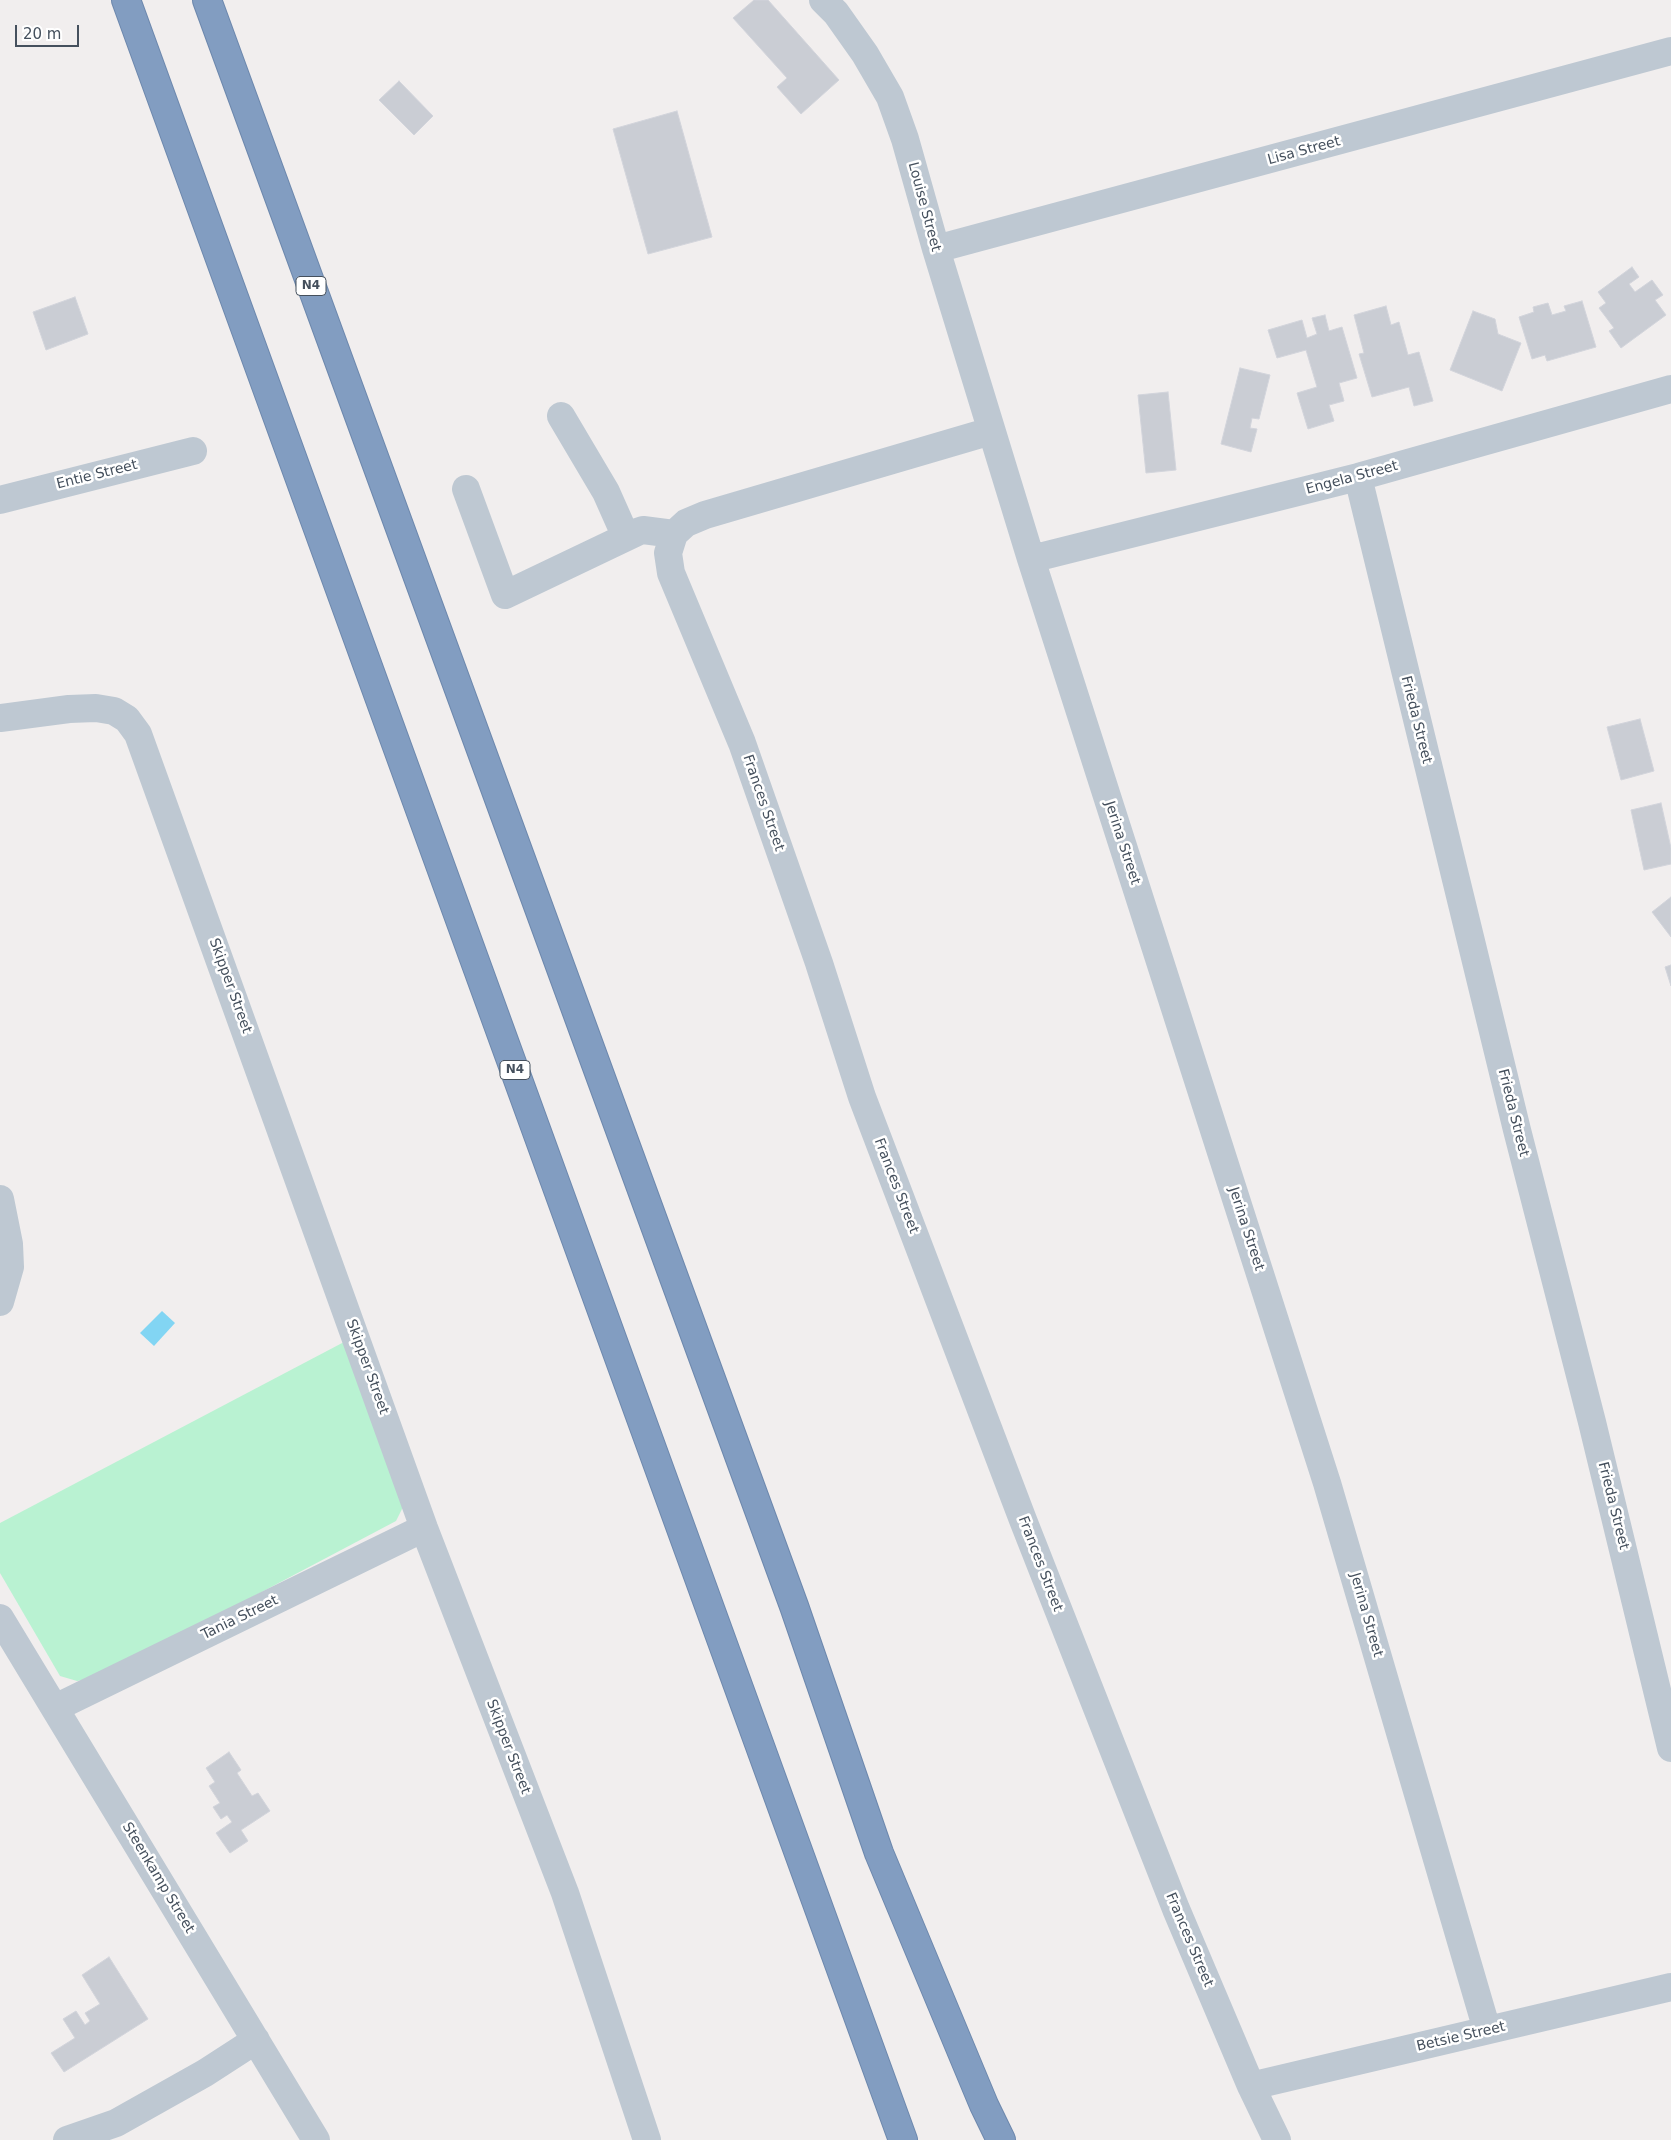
<!DOCTYPE html>
<style>
body{margin:0}
#map{position:relative;width:1671px;height:2140px;overflow:hidden;background:#f1eeee;font-family:"DejaVu Sans",sans-serif}
canvas{display:block}
.scale{position:absolute;left:15px;top:25px;width:64px;height:22px;box-sizing:border-box;border:2px solid #45505d;border-top:0;padding-left:6px;font-size:15px;line-height:18px;white-space:nowrap;color:#45505d;-webkit-text-stroke:4px #fff;paint-order:stroke}
</style>
<div id="map">
<canvas width="1671" height="2140"></canvas>
<div class="scale">20 m</div>
</div>
<script>
const context = document.querySelector('canvas').getContext('2d');
context.lineJoin = 'round';
function paint(path, color) {
  context.fillStyle = color;
  context.fill(path, 'evenodd');
}
function poly(rows) {
  const path = new Path2D();
  for (const r of rows) {
    path.moveTo(r[0], r[1]);
    for (let i = 2; i < r.length; i += 2) path.lineTo(r[i], r[i + 1]);
  }
  return path;
}
function strokePath(path, color, width, dash) {
  context.strokeStyle = color;
  context.lineWidth = width;
  context.lineCap = dash ? 'butt' : 'round';
  context.setLineDash(dash || []);
  context.stroke(path);
}
function drawText(font, color, halo, rows, align = 'center') {
  context.font = font + ' "DejaVu Sans",sans-serif';
  context.lineWidth = 5;
  context.setLineDash([]);
  context.textBaseline = 'middle';
  context.strokeStyle = halo;
  context.fillStyle = color;
  for (const [text, x, y, turn = 0] of rows) {
    context.save();
    context.translate(x, y);
    context.rotate((+turn || 0) * Math.PI / 180);
    context.textAlign = isNaN(turn) ? turn : align;
    if (halo) context.strokeText(text, 0, 0);
    context.fillText(text, 0, 0);
    context.restore();
  }
}
const green = poly([
 [344,1342,402,1494,402,1509,396,1521,101,1677,77,1681,60,1676,0,1573,0,1523]
]);
const water = poly([
 [162,1311,175,1323,154,1346,140,1333]
]);
const building = poly([
 [754,0,768,0,839,80,801,114,777,87,787,78,733,18,754,0],
 [399,81,433,116,414,135,379,100,399,81],
 [677,111,712,237,648,254,613,129,677,111],
 [1632,267,1639,277,1629,284,1635,292,1652,280,1663,295,1655,300,1666,315,1621,348,1609,331,1614,328,1599,308,1606,303,1598,292,1632,267],
 [75,297,88,334,46,350,33,312,75,297],
 [1582,301,1596,347,1547,361,1545,355,1532,359,1519,317,1534,312,1533,307,1548,303,1552,315,1566,311,1564,306,1582,301],
 [1386,306,1391,325,1399,322,1408,355,1419,352,1433,401,1414,406,1409,387,1372,397,1359,354,1364,353,1354,315,1386,306],
 [1473,311,1495,319,1498,334,1521,343,1502,391,1450,370,1473,311],
 [1325,315,1329,331,1342,327,1357,378,1339,383,1344,401,1329,405,1334,421,1308,429,1297,393,1317,387,1306,350,1277,358,1268,330,1302,320,1307,338,1317,334,1312,318,1325,315],
 [1240,368,1270,375,1259,419,1252,418,1250,428,1257,429,1251,452,1221,444,1240,368],
 [1168,392,1176,470,1146,473,1138,395,1168,392],
 [1640,719,1654,771,1621,780,1607,727,1640,719],
 [1661,803,1671,848,1671,864,1644,870,1631,810,1661,803],
 [1671,897,1671,937,1652,912,1671,897],
 [1671,965,1671,986,1665,967,1671,965],
 [229,1752,241,1770,237,1773,252,1796,258,1793,270,1811,241,1830,248,1841,230,1853,216,1833,232,1822,227,1815,221,1819,213,1807,220,1803,209,1786,215,1782,206,1768,229,1752],
 [109,1957,148,2019,64,2072,51,2053,75,2038,63,2019,76,2011,85,2025,90,2021,85,2013,100,2004,82,1975,109,1957]
]);
const minor = poly([
 [823,0,836,13,865,54,890,97,905,139,936,249,1031,559,1327,1483,1487,2030],
 [936,249,1671,51],
 [561,416,606,492,626,537],
 [991,431,705,515,686,523,674,534,668,553,671,573,742,743,819,963,862,1097,1023,1520,1176,1909,1251,2086,1277,2140],
 [1358,477,1517,1130,1592,1422,1671,1748],
 [466,489,505,595,637,532,643,530,674,534],
 [0,500,193,451],
 [1031,559,1358,477,1671,389],
 [0,718,69,709,96,708,114,711,127,719,138,734,424,1528,565,1893,647,2140],
 [0,1199,9,1244,10,1267,0,1302],
 [0,1618,316,2140],
 [55,1708,424,1528],
 [1251,2086,1671,1987],
 [67,2140,116,2123,205,2073,256,2040]
]);
const highway = poly([
 [126,0,903,2140],
 [207,0,794,1606,879,1853,984,2105,1001,2140]
]);
const shields = [
 [311,286,30],
 [515,1070,30]
];
const shieldNames = [
 ["N4",311,286],
 ["N4",515,1070]
];
const streetNames = [
 ["Lisa Street",1304,151,-15],
 ["Louise Street",924,207,75],
 ["Entie Street",97,475,-14],
 ["Engela Street",1352,478,-15],
 ["Frieda Street",1416,720,76],
 ["Frances Street",763,803,71],
 ["Jerina Street",1122,843,72],
 ["Skipper Street",230,986,70],
 ["Frieda Street",1513,1113,76],
 ["Frances Street",896,1186,69],
 ["Jerina Street",1246,1229,72],
 ["Skipper Street",367,1367,70],
 ["Frieda Street",1613,1506,76],
 ["Frances Street",1040,1564,69],
 ["Jerina Street",1366,1615,74],
 ["Tania Street",240,1618,-26],
 ["Skipper Street",508,1747,69],
 ["Steenkamp Street",158,1878,59],
 ["Frances Street",1189,1940,67],
 ["Betsie Street",1461,2037,-13]
];
paint(green, '#b9f2d2');
paint(water, '#82d5f3');
paint(building, '#cacdd4');
strokePath(building, '#d2d4db', 1);
strokePath(highway, '#6d88ad', 30);
strokePath(minor, '#bec8d2', 28);
strokePath(highway, '#829dc1', 28);
for (const [x, y, w] of shields) {
  const box = new Path2D();
  box.roundRect(x - w / 2, y - 9.5, w, 19, 4);
  context.fillStyle = '#fff';
  context.fill(box);
  strokePath(box, '#45505d', 1);
}
drawText('bold 12px', '#45505d', null, shieldNames);
drawText('14px', '#45505d', '#fff', streetNames);
</script>
